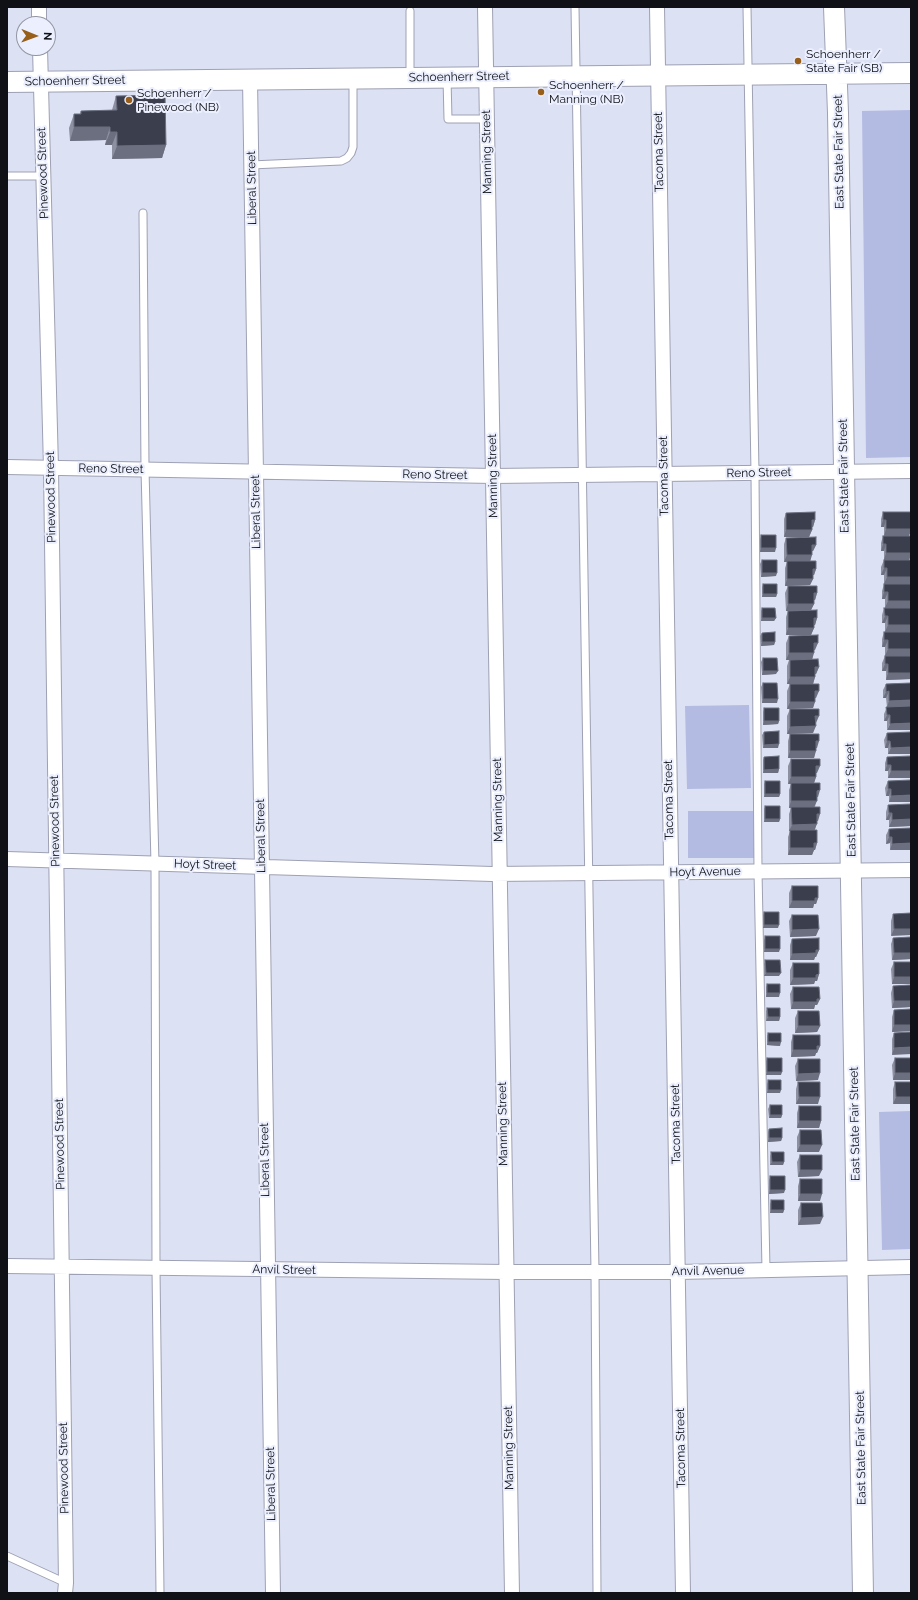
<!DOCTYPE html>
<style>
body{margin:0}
#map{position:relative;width:918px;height:1600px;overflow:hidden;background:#dde1f4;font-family:Raleway,sans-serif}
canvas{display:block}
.frame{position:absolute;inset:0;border:8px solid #0f1117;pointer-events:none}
.north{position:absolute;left:16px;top:16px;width:40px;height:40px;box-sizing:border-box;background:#ebeffe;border:1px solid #9396a2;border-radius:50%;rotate:91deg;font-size:11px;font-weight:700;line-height:16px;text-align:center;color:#0f1117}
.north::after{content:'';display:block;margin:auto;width:14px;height:18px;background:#985f1b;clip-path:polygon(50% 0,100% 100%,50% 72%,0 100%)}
</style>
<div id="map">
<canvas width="918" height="1600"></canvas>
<div class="frame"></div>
<div class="north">N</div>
</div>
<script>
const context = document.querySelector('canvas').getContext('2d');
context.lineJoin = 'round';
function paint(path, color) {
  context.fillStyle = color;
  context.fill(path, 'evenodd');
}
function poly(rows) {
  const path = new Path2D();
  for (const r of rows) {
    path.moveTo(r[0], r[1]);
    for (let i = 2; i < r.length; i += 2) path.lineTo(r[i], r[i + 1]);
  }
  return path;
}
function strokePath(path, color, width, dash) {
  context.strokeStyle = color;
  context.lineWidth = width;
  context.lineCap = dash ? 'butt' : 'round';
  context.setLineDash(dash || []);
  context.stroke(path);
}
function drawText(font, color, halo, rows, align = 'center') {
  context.font = font + ' Raleway,sans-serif';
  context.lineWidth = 4;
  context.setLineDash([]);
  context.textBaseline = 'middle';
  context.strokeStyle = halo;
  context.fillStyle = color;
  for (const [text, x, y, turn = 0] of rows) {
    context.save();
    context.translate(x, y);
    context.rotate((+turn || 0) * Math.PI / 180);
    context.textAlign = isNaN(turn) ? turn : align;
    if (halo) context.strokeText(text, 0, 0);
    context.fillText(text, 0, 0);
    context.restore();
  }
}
const green = poly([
 [911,110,911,457,866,458,862,111],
 [749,705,751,788,687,789,685,706],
 [688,811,755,811,755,858,688,858],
 [911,1111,911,1249,882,1250,879,1112]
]);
const lane = poly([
 [575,7,595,1272,597,1593],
 [747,7,755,473,758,871,766,1270],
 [410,77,410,11],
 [447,78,448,119,487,119],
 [251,165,341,161,347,158,351,153,353,147,353,80],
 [7,176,43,176],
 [143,213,145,469,155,864,156,1269,160,1593],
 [7,1556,66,1583]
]);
const street = poly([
 [39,7,39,24],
 [485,7,512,1593],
 [657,7,683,1593],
 [40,48,51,468,66,1583,65,1593],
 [250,79,273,1593],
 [7,467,493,476,911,471],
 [7,859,492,874,911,870],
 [7,1266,506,1272,678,1272,911,1267]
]);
const secondary = poly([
 [834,7,838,113,863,1593],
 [7,82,911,73]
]);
const wall = poly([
 [116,96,166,145,162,158,112,159,112,145,105,145,106,140,70,141,69,128,74,114,80,114,81,111,112,110],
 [883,512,911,512,884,536,884,527,881,527,881,519],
 [786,513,815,520,813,527,812,527,812,530,809,537,784,537,784,519],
 [761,535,775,552,760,552,760,539],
 [883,536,911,536,911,555,909,560,884,560,884,551,881,551,881,543],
 [786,538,816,545,813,551,812,551,810,561,816,569,814,575,813,575,813,579,810,585,785,586,785,568,787,562,784,562,784,544],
 [762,560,776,576,761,577,760,564],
 [884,560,911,560,911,580,910,584,884,584,884,575,881,575,881,567],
 [763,584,777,594,776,597,762,597,762,587],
 [884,584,910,608,885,608,885,599,882,599,882,591],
 [788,586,817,593,815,600,814,600,814,604,811,610,786,611,785,593],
 [762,608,776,618,774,621,761,621,761,611],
 [884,608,911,632,885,632,885,623,882,623,882,615],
 [788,611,817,618,815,625,814,625,814,628,811,635,786,635,786,617],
 [884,632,911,632,911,654,910,656,885,656,885,647,882,647,882,639],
 [762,633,775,642,774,645,761,646,760,636],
 [789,636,815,650,814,650,812,659,819,667,816,674,815,674,815,677,813,684,787,684,787,666,789,660,786,660,786,643],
 [885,656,911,679,886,680,886,671,882,671,882,663],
 [763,658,776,674,762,675,761,662],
 [763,683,777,703,762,703,761,687],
 [911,683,887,730,887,721,884,721,884,714,887,707,886,698,883,698,883,690,886,684],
 [790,684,816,698,815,698,813,708,787,709,787,691],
 [764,708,779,721,778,724,763,725,763,712],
 [790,709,816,723,815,723,813,733,787,734,787,716],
 [764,732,778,748,763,748,762,735],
 [887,733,910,754,888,754,888,748,885,748,884,740],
 [790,734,817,748,816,748,814,758,788,758,788,741],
 [764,757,779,769,778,773,763,773,763,760],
 [887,757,910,778,888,778,888,771,885,771,885,763],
 [791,759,817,773,816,773,816,777,814,783,818,797,817,797,815,807,818,821,817,821,815,830,817,843,815,850,814,850,812,855,788,855,788,837,790,831,789,831,789,814,791,808,789,808,789,790,791,784,788,784,788,766],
 [765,781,780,794,779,797,764,797,764,784],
 [888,781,911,802,889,802,889,796,886,796,885,788],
 [911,804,911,826,889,827,889,820,886,820,886,812,888,805],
 [765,806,780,819,779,822,764,822,764,809],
 [911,828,890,850,890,843,886,844,886,835,889,829],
 [792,886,818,898,816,904,814,904,813,908,789,908,789,893],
 [764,912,778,928,763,928,763,915],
 [911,913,891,936,891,921,893,914],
 [792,915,816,936,790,937,789,921],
 [765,936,779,952,764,952,764,940],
 [911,937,911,959,892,960,891,944,893,938],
 [792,939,819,950,816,957,815,957,814,960,790,960,790,945],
 [765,960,779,976,764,976,764,964],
 [894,962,911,962,911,984,892,984,891,969],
 [793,963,819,974,817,981,815,981,814,984,790,985,790,970],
 [767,984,779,997,766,997,766,987],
 [911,985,911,1007,892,1008,891,993,893,986],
 [793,987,820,999,817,1005,815,1005,814,1009,791,1009,790,994],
 [767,1008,780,1017,779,1021,766,1021,766,1011],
 [911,1009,911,1031,892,1032,892,1017,894,1010],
 [798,1011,820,1026,817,1032,795,1033,795,1018],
 [911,1032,892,1055,892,1039,894,1033],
 [768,1033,780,1046,767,1045,767,1036],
 [793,1035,820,1046,817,1053,816,1053,815,1056,791,1057,791,1042],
 [767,1058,781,1075,766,1075,766,1061],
 [895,1058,911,1058,911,1080,893,1080,892,1065],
 [798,1059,818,1080,796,1081,795,1066],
 [768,1080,780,1093,767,1093,767,1084],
 [798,1082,818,1104,796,1104,796,1089],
 [895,1082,911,1082,893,1104,893,1089],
 [770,1105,782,1115,781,1118,769,1118,768,1109],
 [799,1106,821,1121,819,1128,797,1128,797,1113],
 [769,1129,782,1138,781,1141,768,1142,768,1132],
 [800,1130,819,1152,797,1152,797,1137],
 [771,1152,784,1162,783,1165,770,1165,770,1156],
 [800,1155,819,1176,798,1177,797,1162],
 [770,1176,784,1193,769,1194,769,1180],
 [800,1179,820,1201,798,1201,798,1186],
 [771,1200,784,1210,783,1213,770,1213,770,1204],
 [801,1203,820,1224,798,1225,798,1210]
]);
const shadedWall = poly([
 [74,127,110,127,106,140,70,141],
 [110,132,117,132,112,145,105,145],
 [166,145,162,158,112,159,117,146],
 [812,520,815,520,813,527,809,527],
 [883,520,886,520,884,527,881,527],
 [886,529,911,529,911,531,909,536,884,536],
 [786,530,812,530,809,537,784,537],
 [883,544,886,544,884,551,881,551],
 [812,545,816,545,813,551,810,551],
 [761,548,776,548,775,552,760,552],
 [886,553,911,553,911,555,909,560,884,560],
 [787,555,812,555,810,562,784,562],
 [884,568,887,568,884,575,881,575],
 [813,569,816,569,814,575,810,575],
 [762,573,777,573,776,576,761,577],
 [887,577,911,577,911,580,910,584,884,584],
 [787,579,813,579,810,585,785,586],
 [884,592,888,592,885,599,882,599],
 [814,593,817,593,815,600,811,600],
 [763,594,777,594,776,597,762,597],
 [888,601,911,601,911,606,910,608,885,608],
 [788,604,814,604,811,610,786,611],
 [885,616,888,616,885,623,882,623],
 [762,618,776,618,774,621,761,621],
 [814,618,817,618,815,625,811,625],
 [888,625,911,625,911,632,885,632],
 [788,628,814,628,811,635,786,635],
 [884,640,888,640,885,647,882,647],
 [762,642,775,642,774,645,761,646],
 [814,643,818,643,815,650,812,650],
 [888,649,911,649,911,654,910,656,885,656],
 [789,653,814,653,812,660,786,660],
 [885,664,888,664,886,671,882,671],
 [815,667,819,667,816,674,813,674],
 [763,671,778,671,776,674,762,675],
 [888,673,911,673,911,679,886,680],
 [790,677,815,677,813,684,787,684],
 [815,691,819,691,816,698,813,698],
 [889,691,886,698,883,698,886,692],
 [763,699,778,699,777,703,762,703],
 [911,700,911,707,887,707,889,701],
 [790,702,815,702,813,708,787,709],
 [887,715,890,715,887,721,884,721],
 [815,716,819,716,816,723,813,723],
 [764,721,779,721,778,724,763,725],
 [911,723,911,730,887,730,890,724],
 [816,726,813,733,787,734,790,727],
 [816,741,819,741,817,748,813,748],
 [887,741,890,741,888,748,885,748],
 [779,744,778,748,763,748,764,745],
 [911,747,911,752,910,754,888,754,891,748],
 [790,751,816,751,814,758,788,758],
 [887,765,891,765,888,771,885,771],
 [816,766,820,766,817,773,814,773],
 [779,769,778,773,763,773,764,770],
 [891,771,911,771,911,776,910,778,888,778],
 [791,777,816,777,814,783,788,784],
 [888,789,891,789,889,796,886,796],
 [820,790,818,797,814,797,817,791],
 [765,794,780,794,779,797,764,797],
 [911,795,911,802,889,802,891,796],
 [791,801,817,801,814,807,789,808],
 [889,813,892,813,889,820,886,820],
 [817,814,820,814,818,821,814,821],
 [765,819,780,819,779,822,764,822],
 [911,819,911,826,889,827,892,820],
 [817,824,814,831,789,831,792,825],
 [889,837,892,837,890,843,886,844],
 [814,843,817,843,815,850,814,850,812,855,788,855,790,848],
 [911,843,911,850,890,850,892,844],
 [818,898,816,904,814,904,813,908,789,908,792,901],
 [764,925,779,925,778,928,763,928],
 [819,929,816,936,790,937,792,930],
 [894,929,911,929,911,935,891,936],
 [765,949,780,949,779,952,764,952],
 [816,950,819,950,816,957,815,957,814,960,790,960,792,954],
 [894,953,911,953,911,959,892,960],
 [766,973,781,973,779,976,764,976],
 [819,974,817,981,815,981,814,984,790,985,793,978],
 [894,977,911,977,911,984,892,984],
 [767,993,780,993,779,997,766,997],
 [817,999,820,999,817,1005,815,1005,814,1009,791,1009,793,1002],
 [894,1001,911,1001,911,1007,892,1008],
 [768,1017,780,1017,779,1021,766,1021],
 [894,1025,911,1025,911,1031,892,1032],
 [798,1026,820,1026,817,1032,795,1033],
 [768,1042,781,1042,780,1046,767,1045],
 [817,1046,820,1046,817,1053,816,1053,815,1056,791,1057,793,1050],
 [911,1047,911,1054,892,1055,894,1048],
 [767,1072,782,1072,781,1075,766,1075],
 [820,1073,818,1080,796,1081,798,1074],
 [895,1073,911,1073,911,1080,893,1080],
 [768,1090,781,1090,780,1093,767,1093],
 [799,1097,820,1097,818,1104,796,1104],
 [896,1097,911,1097,911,1104,893,1104],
 [770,1115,782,1115,781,1118,769,1118],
 [799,1121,821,1121,819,1128,797,1128],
 [769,1138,782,1138,781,1141,768,1142],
 [800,1145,822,1145,819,1152,797,1152],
 [772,1162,784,1162,783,1165,770,1165],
 [800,1170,822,1170,819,1176,798,1177],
 [770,1190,785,1190,784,1193,769,1194],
 [800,1194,822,1194,820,1201,798,1201],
 [771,1210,784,1210,783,1213,770,1213],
 [823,1217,820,1224,798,1225,801,1218]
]);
const building = poly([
 [165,95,166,145,117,146,117,132,110,132,110,127,74,127,74,114,81,114,81,111,117,110,116,96,165,95],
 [815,512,815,520,812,520,812,530,786,530,786,513,815,512],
 [883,512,911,512,911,529,886,529,886,520,883,520,883,512],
 [761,535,776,535,776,548,761,548,761,535],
 [883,536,911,536,911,553,886,553,886,544,883,544,883,536],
 [816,537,816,545,812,545,812,555,787,555,786,538,816,537],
 [762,560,777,560,777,573,762,573,762,560],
 [884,560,911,560,911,577,887,577,887,568,884,568,884,560],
 [787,561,816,561,816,569,813,569,813,579,787,579,787,561],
 [763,584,777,584,777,594,763,594,763,584],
 [884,584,911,584,911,601,888,601,888,592,884,592,884,584],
 [788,586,817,586,817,593,814,593,814,604,788,604,788,586],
 [762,608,775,608,776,618,762,618,762,608],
 [884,608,911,608,911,625,888,625,888,616,885,616,884,608],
 [817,610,817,618,814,618,814,628,788,628,788,611,817,610],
 [775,632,775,642,762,642,762,633,775,632],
 [884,632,911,632,911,649,888,649,888,640,884,640,884,632],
 [818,635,818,643,814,643,814,653,789,653,789,636,818,635],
 [885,656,911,656,911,673,888,673,888,664,885,664,885,656],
 [763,658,777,658,778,671,763,671,763,658],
 [818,659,819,667,815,667,815,677,790,677,790,660,818,659],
 [763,683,777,683,778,699,763,699,763,683],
 [911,683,911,700,889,701,889,691,886,692,886,684,911,683],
 [790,684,819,684,819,691,815,691,815,702,790,702,790,684],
 [911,706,911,723,890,724,890,715,887,715,886,707,911,706],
 [764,708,779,708,779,721,764,721,764,708],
 [790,709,819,709,819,716,815,716,816,726,790,727,790,709],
 [779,731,779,744,764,745,764,732,779,731],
 [911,732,911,747,891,748,890,741,887,741,887,733,911,732],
 [790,734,819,734,819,741,816,741,816,751,790,751,790,734],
 [779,756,779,769,764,770,764,757,779,756],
 [911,756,911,771,891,771,891,765,887,765,887,757,911,756],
 [791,759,820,759,820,766,816,766,816,777,791,777,791,759],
 [911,780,911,795,891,796,891,789,888,789,888,781,911,780],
 [765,781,780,781,780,794,765,794,765,781],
 [791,783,820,783,820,790,817,791,817,801,791,801,791,783],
 [911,804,911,819,892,820,892,813,889,813,888,805,911,804],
 [765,806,780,806,780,819,765,819,765,806],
 [791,807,820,807,820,814,817,814,817,824,792,825,791,807],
 [911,828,911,843,892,844,892,837,889,837,889,829,911,828],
 [790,830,817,830,817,843,814,843,814,848,790,848,790,830],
 [792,886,818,886,818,898,815,898,815,901,792,901,792,886],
 [764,912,779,912,779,925,764,925,764,912],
 [911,913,911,929,894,929,893,914,911,913],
 [792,915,818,915,819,929,792,930,792,915],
 [765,936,780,936,780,949,765,949,765,936],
 [911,937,911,953,894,953,893,938,911,937],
 [819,938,819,950,816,950,816,953,792,954,792,939,819,938],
 [765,960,780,960,781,973,766,973,765,960],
 [894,962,911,962,911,977,894,977,894,962],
 [793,963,819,963,819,974,816,975,816,978,793,978,793,963],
 [767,984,780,984,780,993,767,993,767,984],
 [911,985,911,1001,894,1001,893,986,911,985],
 [793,987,819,987,820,999,817,999,817,1002,793,1002,793,987],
 [767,1008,780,1008,780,1017,768,1017,767,1008],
 [911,1009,911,1025,894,1025,894,1010,911,1009],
 [798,1011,819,1011,820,1026,798,1026,798,1011],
 [911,1032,911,1047,894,1048,894,1033,911,1032],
 [768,1033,781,1033,781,1042,768,1042,768,1033],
 [793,1035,820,1035,820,1046,817,1046,817,1050,793,1050,793,1035],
 [767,1058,782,1058,782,1072,767,1072,767,1058],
 [895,1058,911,1058,911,1073,895,1073,895,1058],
 [798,1059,820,1059,820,1073,798,1074,798,1059],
 [768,1080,781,1080,781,1090,768,1090,768,1080],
 [798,1082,820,1082,820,1097,799,1097,798,1082],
 [895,1082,911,1082,911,1097,896,1097,895,1082],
 [770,1105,782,1105,782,1115,770,1115,770,1105],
 [799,1106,821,1106,821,1121,799,1121,799,1106],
 [782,1128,782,1138,769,1138,769,1129,782,1128],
 [800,1130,821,1130,822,1145,800,1145,800,1130],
 [771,1152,784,1152,784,1162,772,1162,771,1152],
 [800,1155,822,1155,822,1170,800,1170,800,1155],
 [770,1176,785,1176,785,1190,770,1190,770,1176],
 [800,1179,822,1179,822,1194,800,1194,800,1179],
 [771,1200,784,1200,784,1210,771,1210,771,1200],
 [801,1203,822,1203,823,1217,801,1218,801,1203]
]);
const markers = [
 [798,61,4,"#985f1b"],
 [541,92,4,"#985f1b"],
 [129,100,4,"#985f1b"]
];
const poiNames = [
 ["Schoenherr /",806,54],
 ["State Fair (SB)",806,68],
 ["Schoenherr /",549,85],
 ["Manning (NB)",549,99],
 ["Schoenherr /",137,93],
 ["Pinewood (NB)",137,107]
];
const streetNames = [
 ["Schoenherr Street",459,77,-1],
 ["Schoenherr Street",75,81,-1],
 ["Manning Street",487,152,-91],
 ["Tacoma Street",659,152,-91],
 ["East State Fair Street",839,152,-91],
 ["Pinewood Street",43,173,-92],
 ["Liberal Street",252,188,-91],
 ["Reno Street",111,469,1],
 ["Reno Street",759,473,-1],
 ["Reno Street",435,475,1],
 ["Manning Street",493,476,-91],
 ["Tacoma Street",664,476,-91],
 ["East State Fair Street",844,476,-91],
 ["Pinewood Street",51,497,-91],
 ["Liberal Street",256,512,-91],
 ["Manning Street",498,800,-91],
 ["Tacoma Street",669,800,-91],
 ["East State Fair Street",851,800,-91],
 ["Pinewood Street",55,821,-91],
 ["Liberal Street",261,836,-91],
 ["Hoyt Street",205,865,2],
 ["Hoyt Avenue",705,872,-1],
 ["Manning Street",503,1124,-91],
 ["Tacoma Street",676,1124,-91],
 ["East State Fair Street",855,1124,-91],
 ["Pinewood Street",60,1144,-91],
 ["Liberal Street",265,1160,-91],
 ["Anvil Street",284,1270,1],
 ["Anvil Avenue",708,1271,-1],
 ["Manning Street",509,1448,-91],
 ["Tacoma Street",681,1448,-91],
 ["East State Fair Street",861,1448,-91],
 ["Pinewood Street",64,1468,-91],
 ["Liberal Street",271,1484,-91]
];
paint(green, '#b3bbe3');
strokePath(lane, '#9ea1b3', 9);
strokePath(street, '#9ea1b3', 16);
strokePath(secondary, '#9ea1b3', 22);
strokePath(lane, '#fff', 7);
strokePath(street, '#fff', 14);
strokePath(secondary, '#fff', 20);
paint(wall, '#8c90a0');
paint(shadedWall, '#6b6f7f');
paint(building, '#3a3e4d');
strokePath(building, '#6b6f7f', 1);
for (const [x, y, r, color] of markers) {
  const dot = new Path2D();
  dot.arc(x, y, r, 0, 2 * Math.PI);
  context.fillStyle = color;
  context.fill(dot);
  strokePath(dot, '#ebeffe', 1.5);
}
drawText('12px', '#0f1117', '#ebeffe', poiNames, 'left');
drawText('12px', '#0f1117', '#ebeffe', streetNames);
</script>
